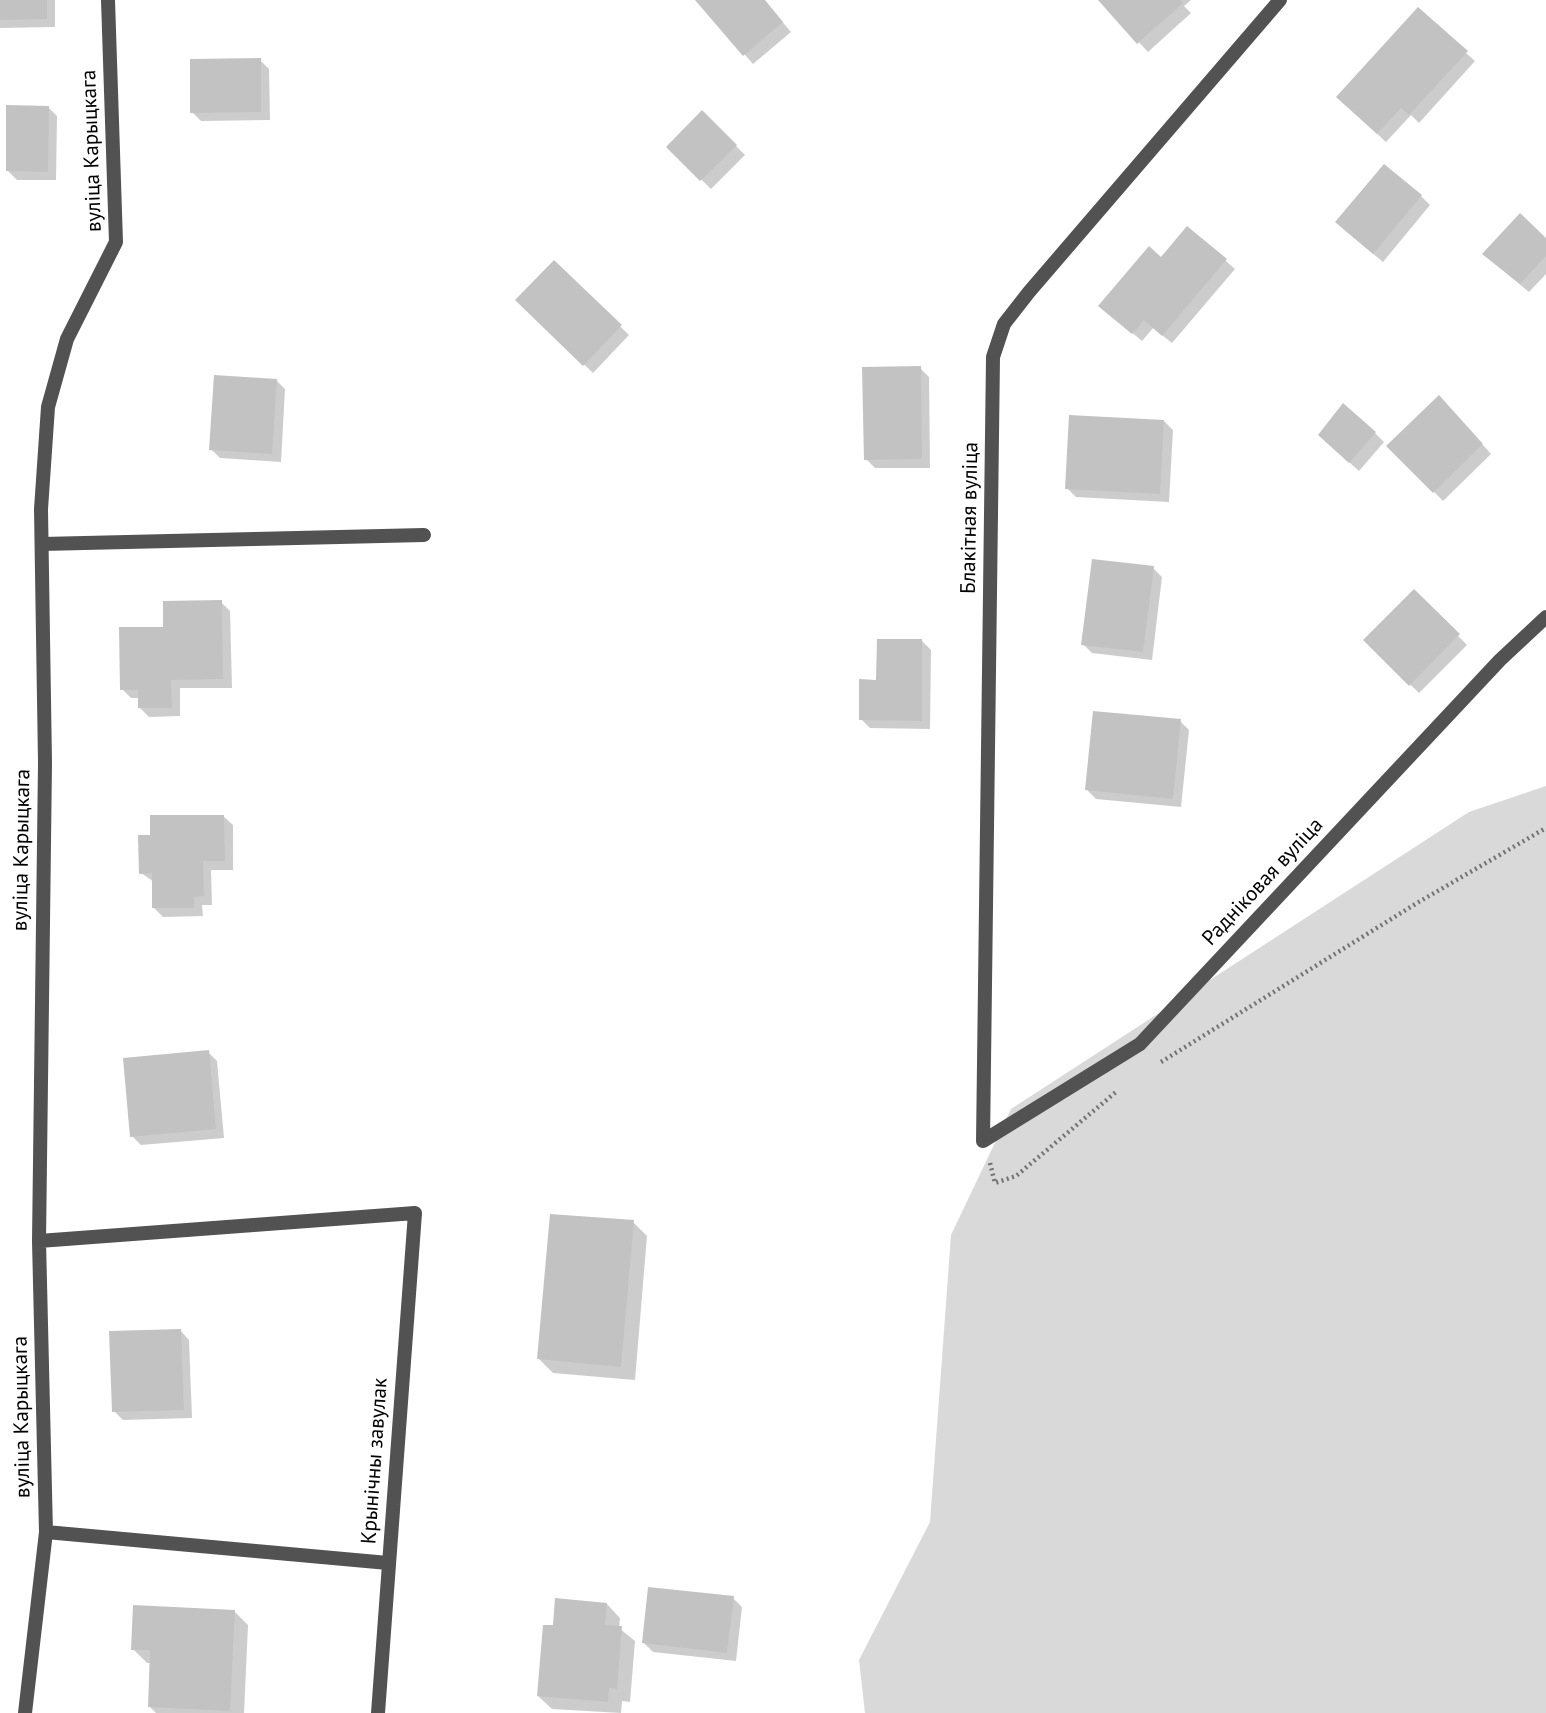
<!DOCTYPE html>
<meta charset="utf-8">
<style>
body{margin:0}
canvas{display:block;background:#fff}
</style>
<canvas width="1546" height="1713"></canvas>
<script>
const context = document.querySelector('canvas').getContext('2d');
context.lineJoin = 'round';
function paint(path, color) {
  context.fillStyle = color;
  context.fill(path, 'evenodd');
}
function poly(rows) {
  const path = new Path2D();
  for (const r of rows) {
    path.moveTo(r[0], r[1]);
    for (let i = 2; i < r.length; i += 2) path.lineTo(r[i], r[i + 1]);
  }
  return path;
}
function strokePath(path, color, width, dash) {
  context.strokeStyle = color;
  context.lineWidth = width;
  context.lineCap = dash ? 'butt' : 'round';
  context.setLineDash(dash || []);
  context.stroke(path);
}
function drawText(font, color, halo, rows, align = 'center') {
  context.font = font + ' "PT Sans",sans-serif';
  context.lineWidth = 6;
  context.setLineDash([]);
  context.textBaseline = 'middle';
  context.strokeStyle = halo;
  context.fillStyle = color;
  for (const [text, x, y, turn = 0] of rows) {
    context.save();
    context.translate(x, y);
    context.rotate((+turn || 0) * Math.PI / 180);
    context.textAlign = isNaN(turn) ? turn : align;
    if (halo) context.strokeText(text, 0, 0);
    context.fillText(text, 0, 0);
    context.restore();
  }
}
const green = poly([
 [1546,786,1546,1713,865,1713,859,1660,930,1522,951,1235,1011,1109,1469,812]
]);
const shadow = poly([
 [0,0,55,0,55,27,0,28],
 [697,0,764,0,791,32,753,64],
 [1100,0,1191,0,1184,6,1191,13,1148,52],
 [1466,53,1475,61,1419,123,1411,115,1386,142,1347,106],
 [260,60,269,69,270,120,201,121,192,112],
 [48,107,57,116,56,180,17,180,8,171],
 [702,112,745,155,711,189,668,147],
 [1421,196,1430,205,1383,262,1346,231],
 [1188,228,1235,269,1172,343,1153,328,1142,341,1110,314],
 [1546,240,1546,274,1529,292,1494,263],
 [554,262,629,335,593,373,517,300],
 [920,368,929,377,930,468,875,468,866,459],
 [276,380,285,389,281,462,220,458,211,449],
 [1448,406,1491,454,1443,501,1389,446],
 [1164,421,1173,430,1169,502,1076,497,1067,488],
 [1375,433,1384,442,1359,471,1329,444],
 [1153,568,1162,577,1152,660,1092,653,1083,644],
 [1414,591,1467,645,1419,693,1365,640],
 [221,602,230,611,232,688,180,688,180,716,149,717,140,708,140,698,131,698,122,689,165,629],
 [922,641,931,650,930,729,870,728,861,719,878,682],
 [1180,721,1189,730,1181,807,1096,799,1087,790],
 [223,816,233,825,233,870,211,870,212,905,202,905,203,916,163,917,154,908,154,882,141,873,152,837],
 [208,1052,217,1061,224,1138,141,1145,132,1136],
 [633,1222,647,1236,635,1380,553,1373,539,1359],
 [180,1330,189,1340,192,1418,123,1420,114,1411],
 [733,1598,742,1607,736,1661,653,1652,644,1643],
 [607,1604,620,1618,619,1628,635,1641,630,1702,622,1701,621,1713,552,1709,538,1696,554,1627],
 [234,1611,248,1625,244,1713,156,1713,149,1706,151,1663,147,1663,133,1649]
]);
const building = poly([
 [0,0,47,0,47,19,0,20],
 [695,0,765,0,783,22,743,56],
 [1098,0,1180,0,1183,3,1137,44],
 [1418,7,1468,51,1409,115,1401,108,1377,134,1336,97],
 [261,58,261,112,190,113,190,59],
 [6,105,49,106,48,172,6,171],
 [702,110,737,145,700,181,666,147],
 [1384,164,1422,195,1373,254,1335,222],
 [1520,213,1546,238,1546,256,1520,284,1482,254],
 [1187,226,1227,259,1162,336,1144,320,1132,334,1098,306,1149,246,1161,257],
 [554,260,622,325,583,366,515,300],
 [921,366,922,459,864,460,862,367],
 [214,375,277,379,272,454,209,450],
 [1439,395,1483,444,1433,493,1386,446],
 [1343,403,1376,432,1349,463,1318,435],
 [1069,415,1164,420,1160,494,1065,489],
 [1092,559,1154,566,1143,652,1081,645],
 [1414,589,1460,634,1409,686,1363,640],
 [222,600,223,679,171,680,172,708,138,708,138,690,120,690,119,627,163,627,163,601],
 [877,639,922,639,922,721,859,720,859,679,876,680],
 [1093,711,1181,719,1173,799,1085,790],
 [150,815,224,815,225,861,203,861,204,896,194,897,194,908,152,908,152,873,139,874,138,835,150,835],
 [209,1050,216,1129,130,1137,123,1058],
 [550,1214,634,1220,621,1367,537,1359],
 [181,1329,184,1410,112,1412,109,1331],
 [648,1587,734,1596,727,1653,642,1643],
 [555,1598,607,1603,605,1625,622,1626,617,1689,609,1688,608,1702,537,1696,543,1625,553,1625],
 [133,1605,235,1610,230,1711,148,1707,150,1650,131,1650]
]);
const path = poly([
 [1161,1062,1417,903,1546,828],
 [990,1163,995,1183,1016,1176,1116,1092]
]);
const lane = poly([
 [42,544,424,535]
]);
const street = poly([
 [983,1141,993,357,1004,324,1029,292,1280,0],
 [983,1141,1140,1044,1500,660,1546,617],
 [39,1241,415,1213,378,1713],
 [46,1532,388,1563],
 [25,1713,46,1532,39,1241,45,763,41,509,48,407,67,339,116,242,108,0]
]);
const streetNames = [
 ["вуліца Карыцкага",92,151,-92],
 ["Блакітная вуліца",970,518,-89],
 ["вуліца Карыцкага",22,850,-89],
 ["Радніковая вуліца",1263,882,-47],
 ["вуліца Карыцкага",22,1417,-91],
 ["Крынічны завулак",375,1461,-86]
];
paint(green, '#d9d9d9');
paint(shadow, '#0003');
paint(building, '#c2c2c2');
strokePath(path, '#747474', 4.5, [2, 3.5]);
strokePath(lane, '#525252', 14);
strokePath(street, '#525252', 14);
drawText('21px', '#000', '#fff', streetNames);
</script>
